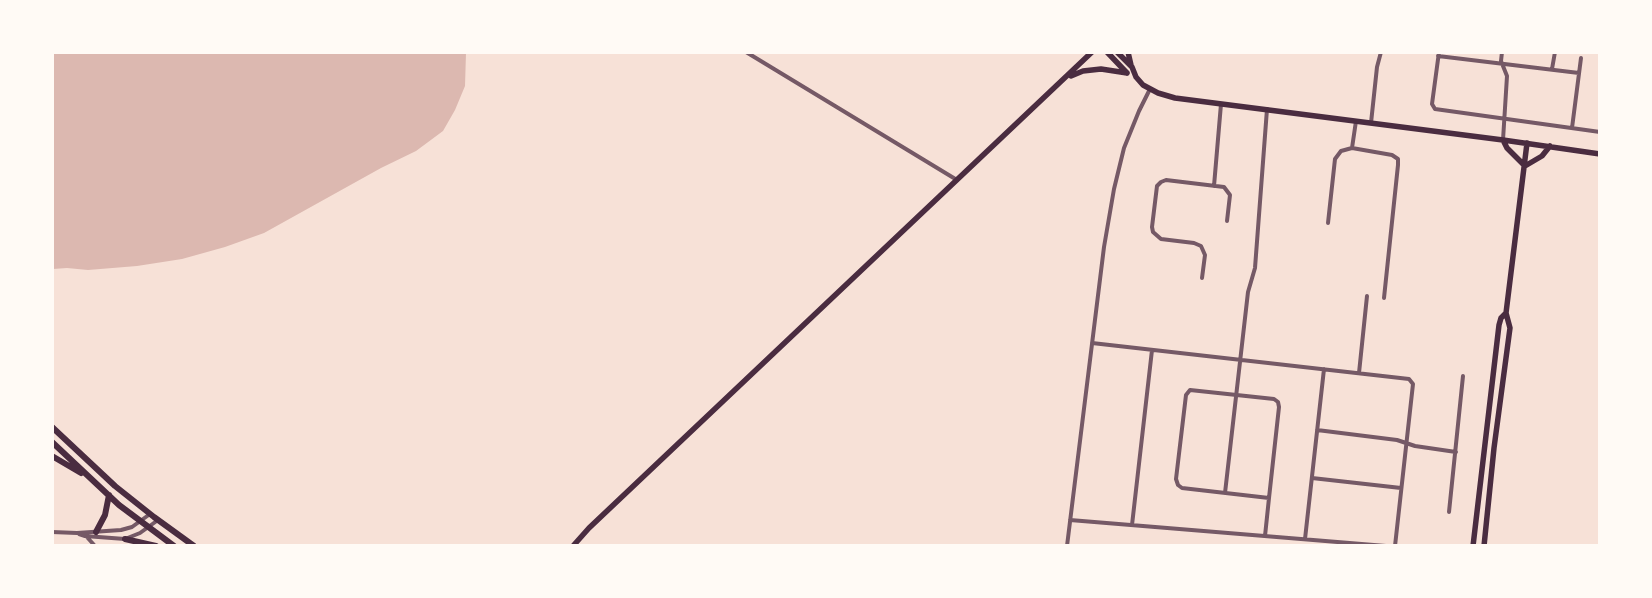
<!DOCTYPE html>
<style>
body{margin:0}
#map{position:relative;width:1652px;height:598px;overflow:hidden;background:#f7e1d7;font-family:Manrope,sans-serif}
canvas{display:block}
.frame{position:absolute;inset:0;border:54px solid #fffaf5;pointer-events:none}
</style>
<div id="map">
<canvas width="1652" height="598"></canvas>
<div class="frame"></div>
</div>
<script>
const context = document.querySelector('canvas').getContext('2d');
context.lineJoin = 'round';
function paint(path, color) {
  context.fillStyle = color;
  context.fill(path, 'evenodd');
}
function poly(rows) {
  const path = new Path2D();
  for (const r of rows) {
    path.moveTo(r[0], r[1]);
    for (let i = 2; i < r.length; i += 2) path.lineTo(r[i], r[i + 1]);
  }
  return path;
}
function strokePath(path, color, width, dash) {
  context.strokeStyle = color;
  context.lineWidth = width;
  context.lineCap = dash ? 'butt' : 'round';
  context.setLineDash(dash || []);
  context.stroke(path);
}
const water = poly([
 [466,53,465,86,455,110,443,131,416,151,381,168,264,233,225,247,182,259,137,266,88,270,67,268,53,269,53,53]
]);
const minor = poly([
 [746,52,957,180],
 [1439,52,1432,104,1435,109,1600,132],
 [1502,52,1501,61,1507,76,1503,140],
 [1438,56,1579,73],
 [1552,69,1555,52],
 [1371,123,1377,67,1381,52],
 [1572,128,1581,58],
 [1352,148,1356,121],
 [1214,186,1221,104],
 [1328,223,1335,159,1341,151,1352,148,1392,155,1398,159,1398,165,1384,298],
 [1202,278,1205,255,1201,246,1194,243,1161,239,1153,232,1152,227,1157,186,1161,182,1166,180,1224,187,1230,195,1227,221],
 [1092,343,1409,379,1413,384,1395,546],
 [1359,373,1367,296],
 [1317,430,1397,440,1415,446,1456,452],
 [1312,478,1401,488],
 [1225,493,1248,292,1255,268,1267,109],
 [1449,512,1463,376],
 [1070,520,1386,546],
 [1132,525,1152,350],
 [52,532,77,533,121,530,132,527,150,514],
 [79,534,85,536,125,539,140,533,158,520],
 [86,536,95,546],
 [1265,536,1269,498,1279,407,1278,402,1274,399,1190,390,1186,395,1176,479,1178,485,1182,488,1269,498],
 [1305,539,1324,369],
 [1067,546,1104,247,1114,189,1124,148,1139,111,1150,89]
]);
const secondary = poly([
 [1107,52,1127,73],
 [1117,52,1132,67,1136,77,1143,85,1158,93,1175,98,1503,140,1600,154],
 [1128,52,1131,65],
 [1071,76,1083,71,1101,69,1127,73],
 [1503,140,1507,148,1525,166,1542,156,1550,146],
 [573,546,589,528,1092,52],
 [1473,546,1499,325,1501,318,1506,313],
 [1484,546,1494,448,1510,328,1506,313,1527,143]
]);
const primary = poly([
 [52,427,115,486,154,517,194,546],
 [52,442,119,505,174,546],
 [52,456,81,473],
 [96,532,105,515,109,495],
 [125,539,156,546]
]);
paint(water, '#dcb8b0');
strokePath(minor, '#755966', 4);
strokePath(secondary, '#4a2c40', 5.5);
strokePath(primary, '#4a2c40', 6);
</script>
